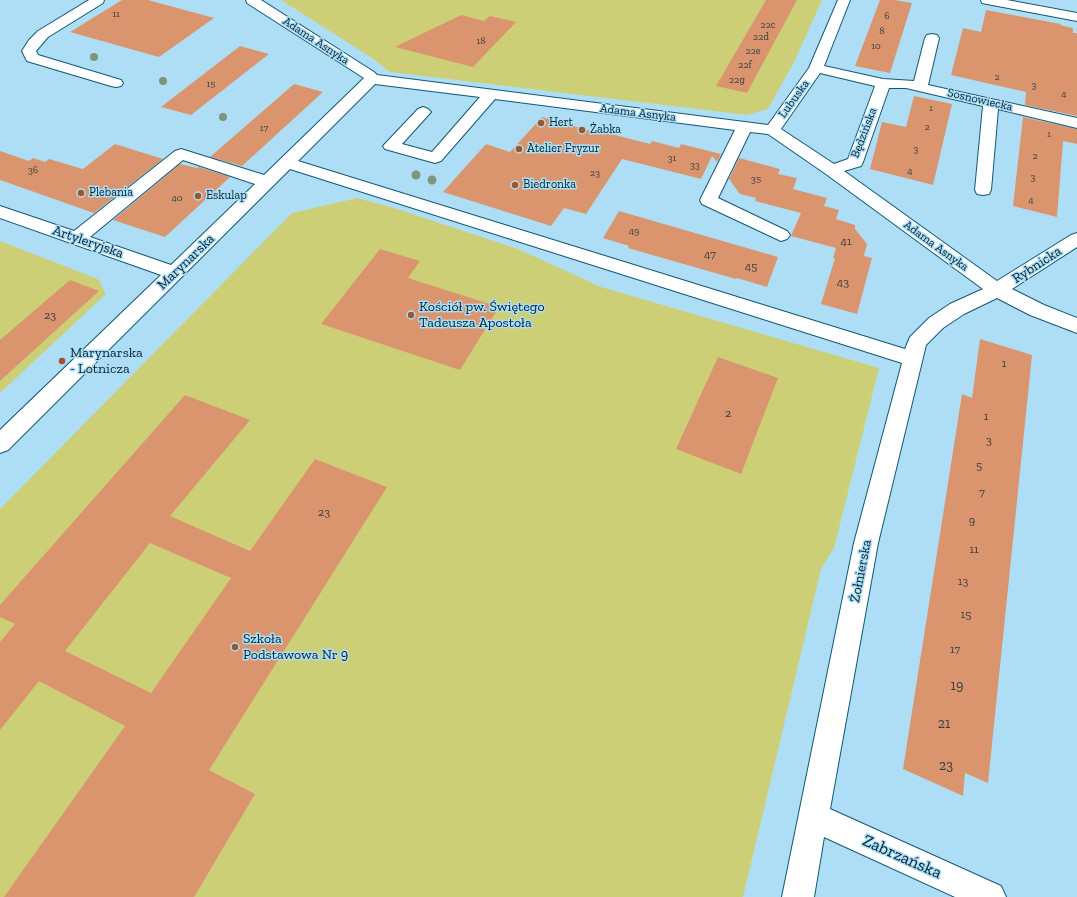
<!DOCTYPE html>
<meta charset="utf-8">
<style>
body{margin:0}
canvas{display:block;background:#aedef6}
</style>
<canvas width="1077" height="897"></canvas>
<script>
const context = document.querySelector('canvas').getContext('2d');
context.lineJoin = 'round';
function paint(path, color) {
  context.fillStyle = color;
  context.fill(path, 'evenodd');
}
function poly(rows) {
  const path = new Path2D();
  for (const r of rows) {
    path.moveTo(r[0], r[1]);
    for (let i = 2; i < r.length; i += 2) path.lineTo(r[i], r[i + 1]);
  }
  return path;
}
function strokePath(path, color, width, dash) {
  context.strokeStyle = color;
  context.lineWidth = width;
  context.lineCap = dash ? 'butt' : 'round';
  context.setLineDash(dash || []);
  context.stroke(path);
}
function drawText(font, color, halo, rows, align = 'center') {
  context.font = font + ' "Zilla Slab",serif';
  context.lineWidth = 3;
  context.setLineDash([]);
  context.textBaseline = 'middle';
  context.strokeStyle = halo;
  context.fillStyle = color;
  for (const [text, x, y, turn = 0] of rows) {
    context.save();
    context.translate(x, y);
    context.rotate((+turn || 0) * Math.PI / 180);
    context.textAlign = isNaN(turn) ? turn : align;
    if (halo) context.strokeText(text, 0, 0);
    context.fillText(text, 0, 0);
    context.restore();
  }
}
const green = poly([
 [281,0,822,0,794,62,768,109,747,115,390,72,372,58],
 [357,198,394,208,518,249,601,287,879,368,834,548,821,569,743,897,0,897,0,509,292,213],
 [0,241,98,279,106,294,0,393]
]);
const building = poly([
 [122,0,148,0,214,18,159,57,70,32],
 [766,0,797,0,747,93,716,86],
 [880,0,895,0,912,3,890,73,855,66],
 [986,10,1061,24,1060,25,1073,28,1073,33,1077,33,1077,116,1025,105,1026,92,951,75,963,28,981,32],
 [461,15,484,21,490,16,516,22,473,67,395,47],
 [240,46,269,54,191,115,161,107],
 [294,84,323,92,242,166,210,157],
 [914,96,952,104,933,185,870,169,882,122,906,127],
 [542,117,591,131,592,129,650,144,652,141,679,148,681,144,721,154,717,162,712,156,701,179,622,159,586,214,564,208,551,226,443,192,486,144,510,152],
 [1023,117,1077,129,1077,144,1063,141,1057,217,1013,206],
 [115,144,163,159,94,213,0,180,0,151,29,161,33,158,45,162,49,159,83,169],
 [739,158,780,169,778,174,797,178,793,189,827,198,824,206,839,210,836,219,855,225,855,229,867,244,864,256,872,258,857,314,821,304,835,258,833,258,836,248,791,236,801,213,755,201,756,198,740,194,729,179],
 [180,164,197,168,199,167,230,177,165,237,113,220],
 [619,211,778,257,767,287,737,278,736,279,628,248,629,246,603,238],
 [380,249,420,261,408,278,499,307,460,370,321,324],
 [70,280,99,291,0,381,0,340],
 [980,339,1032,355,988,783,965,773,963,796,903,769,962,394,972,398],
 [718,357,778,378,741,474,676,449],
 [185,395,250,420,170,516,250,551,315,459,387,487,209,770,255,794,194,897,4,897,125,726,39,681,0,730,0,642,15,624,0,617,0,605],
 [150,543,231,578,151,693,65,651]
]);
const minor = poly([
 [89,0,104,0,103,3,48,37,36,51,38,55,121,80,123,83,121,86,116,87,111,86,27,61,22,51,29,40,38,31,89,0],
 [246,0,261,0,374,72,377,75,768,125,809,68,838,0,850,0,824,66,883,79,914,81,925,38,927,35,932,34,937,35,939,38,928,85,1077,118,1077,128,998,109,991,190,989,194,983,195,977,194,975,190,983,106,906,88,889,88,863,162,861,166,844,171,997,281,1071,235,1077,233,1077,247,1012,289,1044,305,1077,318,1077,333,1030,315,997,298,964,314,943,328,926,345,878,543,830,809,1001,886,1006,897,955,897,824,837,814,897,782,897,854,543,902,363,290,169,8,450,0,453,0,430,161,275,0,218,0,206,74,231,175,151,181,149,264,175,364,78,247,3,246,0],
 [820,73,875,86,848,159,834,164,781,129,820,73],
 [375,84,480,97,432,152,402,144,431,112,428,109,423,107,418,109,383,146,385,149,435,163,441,161,495,99,735,130,700,200,702,204,781,241,787,239,790,235,787,231,718,198,750,132,768,134,826,174,983,289,950,304,929,318,910,337,905,349,298,161,375,84],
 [183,160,255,184,171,265,90,237,183,160],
 [981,0,1007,0,1077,13,1077,21,987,4,982,3,981,0]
]);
const trees = [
 [94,57,4],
 [163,81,4],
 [223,117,4],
 [416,175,4.5],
 [432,180,4.5]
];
const markers = [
 [541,123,4,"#9d572d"],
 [582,130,4,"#9d572d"],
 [519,149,4,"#9d572d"],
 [515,185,4,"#9d572d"],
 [81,193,4,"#9d572d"],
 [198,196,4,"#9d572d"],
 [411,315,4,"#9d572d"],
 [62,361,4,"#9d572d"],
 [235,647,4,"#9d572d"]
];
const farNumbernames = [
 ["11",116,14],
 ["6",887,16],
 ["22c",768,25],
 ["8",882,31],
 ["22d",761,37],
 ["18",481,41],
 ["10",876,46],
 ["22e",753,51],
 ["22f",745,65],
 ["2",997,77],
 ["22g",737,80],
 ["15",211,84],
 ["3",1034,85],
 ["4",1064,94],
 ["1",931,108],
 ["2",927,127],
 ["17",264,128],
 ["1",1049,134],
 ["3",916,149],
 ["2",1035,156],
 ["31",672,158],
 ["33",695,165],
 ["36",33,170],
 ["4",910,171],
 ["23",595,173],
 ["3",1033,177],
 ["35",756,179],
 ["40",177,198],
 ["4",1031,200],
 ["49",634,231]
];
const farStreetnames = [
 ["Adama Asnyka",316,41,33],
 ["Lubuska",794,99,-54],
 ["Sosnowiecka",980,100,13],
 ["Adama Asnyka",638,113,7],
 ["Będzińska",864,133,-69],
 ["Adama Asnyka",936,246,36]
];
const farPoinames = [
 ["Hert",549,123],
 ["Żabka",590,130],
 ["Atelier Fryzur",527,149],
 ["Biedronka",523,185],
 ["Plebania",89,193],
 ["Eskulap",206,196]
];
const numberNames = [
 ["41",846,242],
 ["47",710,255],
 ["45",751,267],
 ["43",843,283],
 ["23",50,316],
 ["1",1004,364],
 ["2",728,414],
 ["1",986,417],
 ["3",989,441],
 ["5",979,466],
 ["7",982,493],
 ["23",324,513],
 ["9",972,521],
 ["11",974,550],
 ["13",963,582],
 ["15",966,615],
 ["17",955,650]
];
const streetNames = [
 ["Artyleryjska",88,242,19],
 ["Marynarska",186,262,-44],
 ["Rybnicka",1037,265,-33],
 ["Żołnierska",861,571,-79]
];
const poiNames = [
 ["Kościół pw. Świętego",419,307],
 ["Tadeusza Apostoła",419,323],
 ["Marynarska",70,353],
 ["- Lotnicza",70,369],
 ["Szkoła",243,639],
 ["Podstawowa Nr 9",243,655]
];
const nearNumbernames = [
 ["19",957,686],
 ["21",944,724],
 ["23",946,766]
];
const nearStreetnames = [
 ["Zabrzańska",902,857,24]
];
paint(green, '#cdcf76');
paint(building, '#da956f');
strokePath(minor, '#115873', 2);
paint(minor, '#fff');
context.fillStyle = '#7f947b';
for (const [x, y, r] of trees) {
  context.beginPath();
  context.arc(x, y, r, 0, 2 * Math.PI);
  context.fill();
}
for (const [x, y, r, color] of markers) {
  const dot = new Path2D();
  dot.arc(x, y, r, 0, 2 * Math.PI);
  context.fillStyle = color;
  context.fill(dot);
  strokePath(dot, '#aedef6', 1.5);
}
drawText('10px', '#363f40', null, farNumbernames);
drawText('12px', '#002231', '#aedef6', farStreetnames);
drawText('12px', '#002231', '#aedef6', farPoinames, 'left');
drawText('12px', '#363f40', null, numberNames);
drawText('14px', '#002231', '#aedef6', streetNames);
drawText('14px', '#002231', '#aedef6', poiNames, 'left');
drawText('14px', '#363f40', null, nearNumbernames);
drawText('17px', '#002231', '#aedef6', nearStreetnames);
</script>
